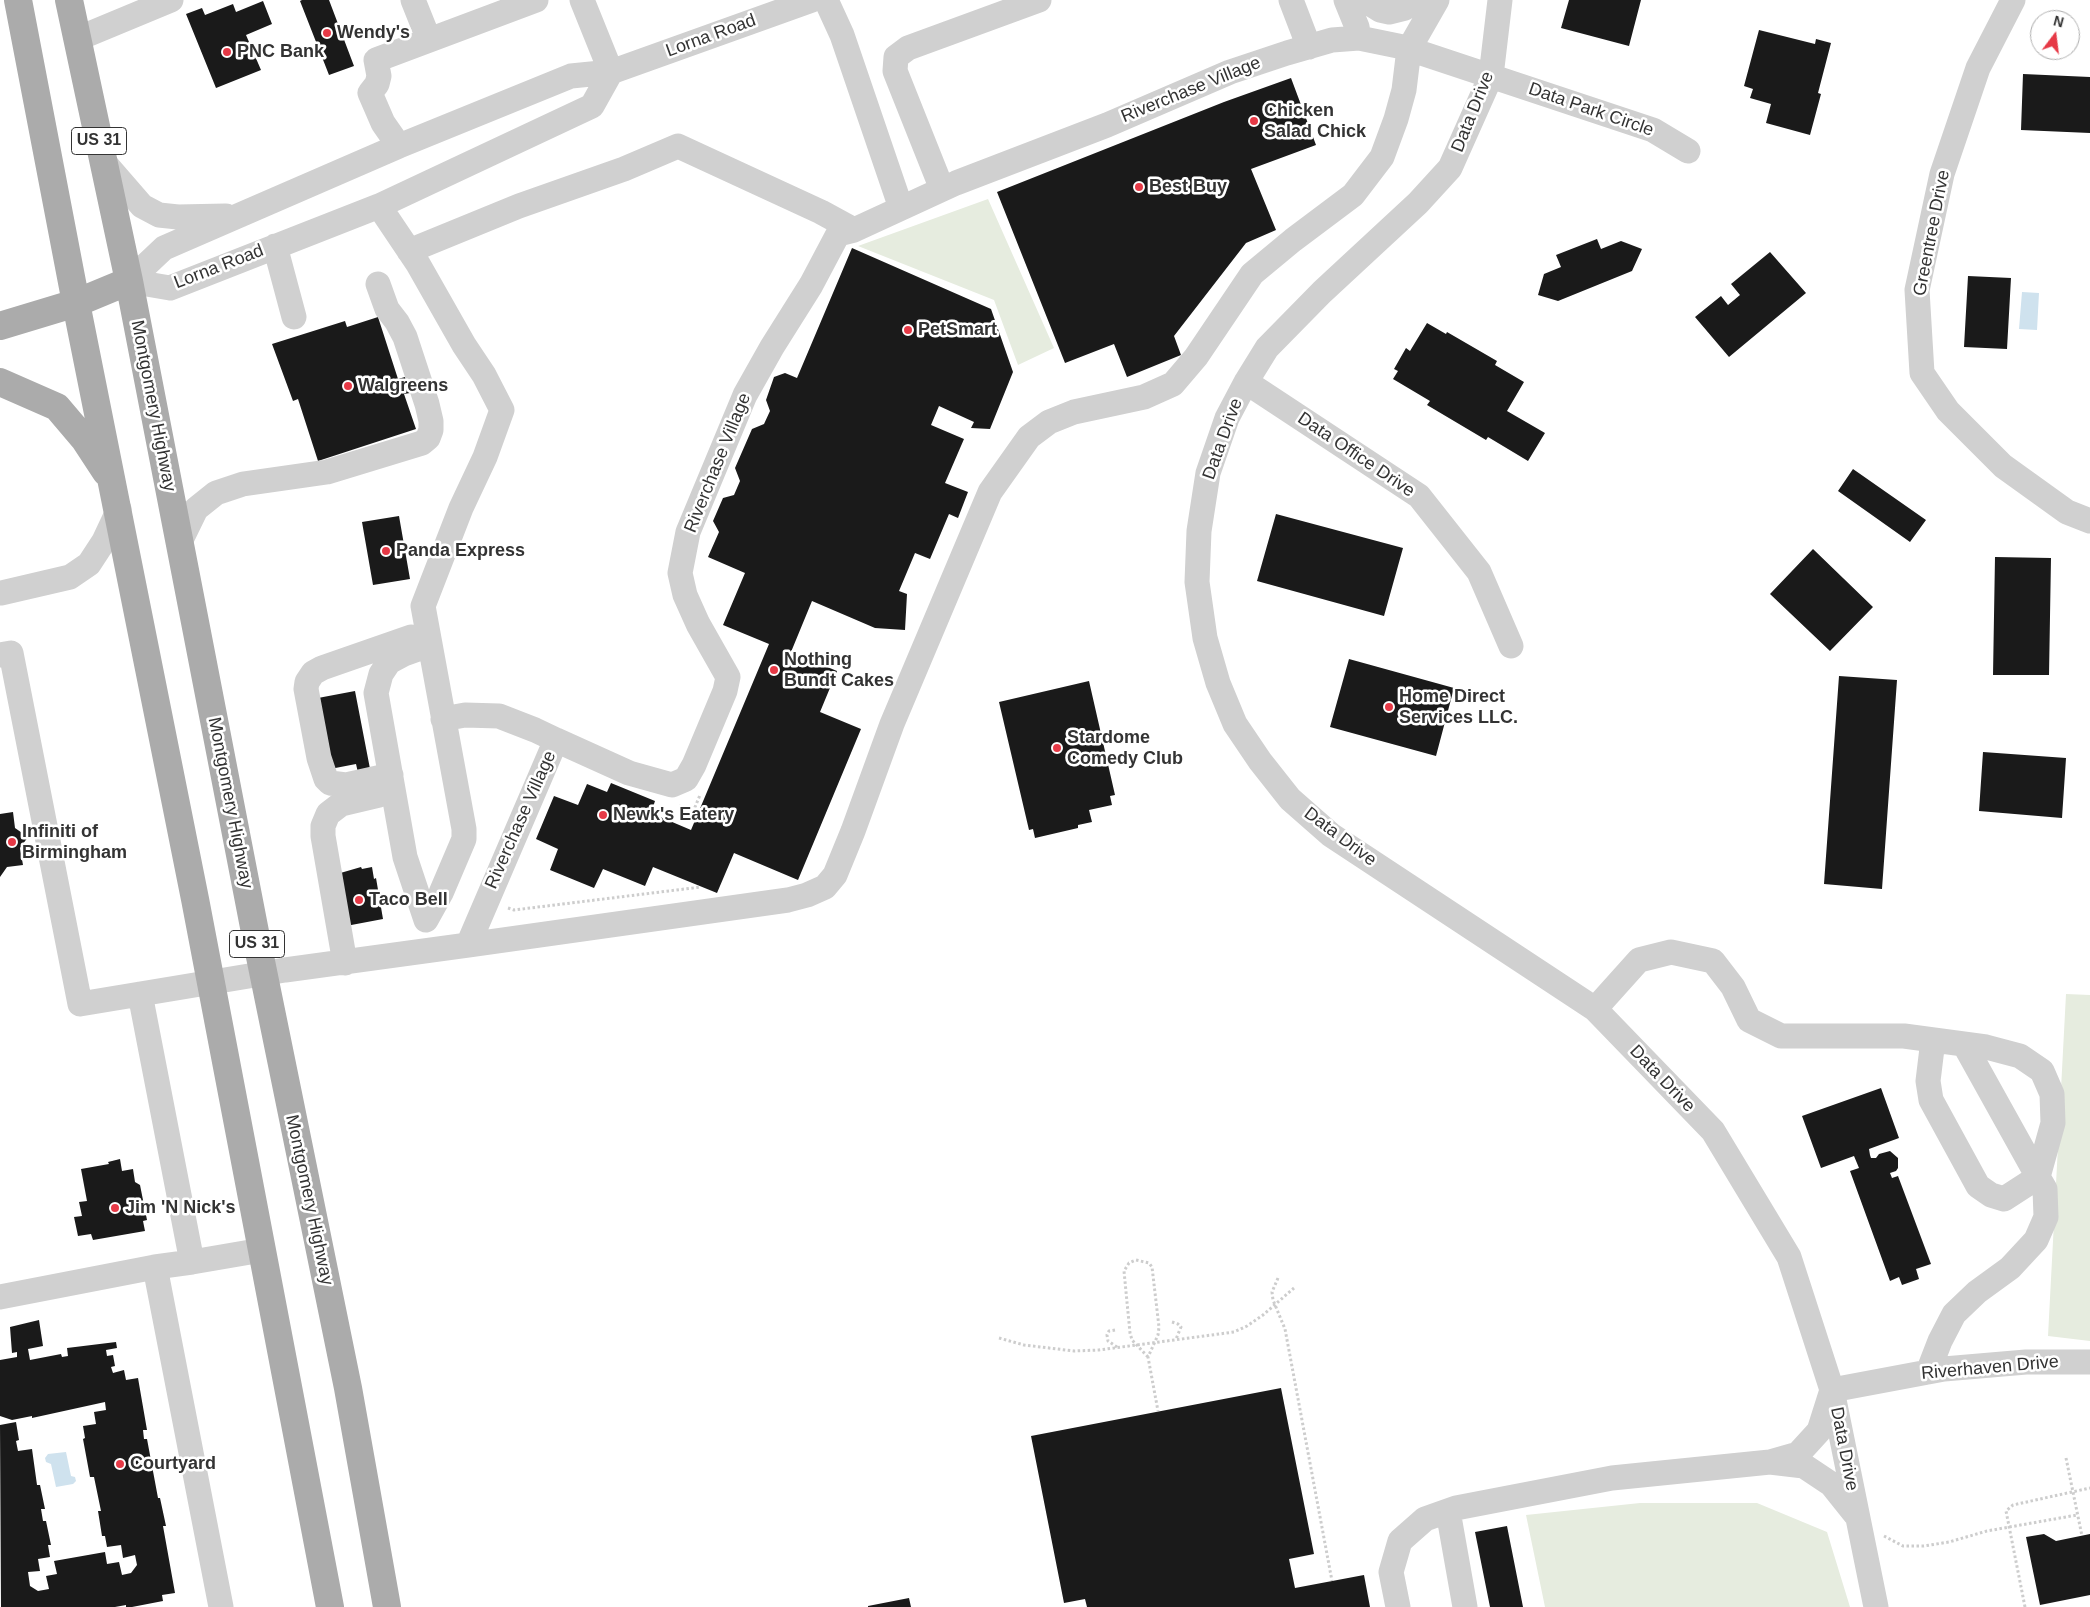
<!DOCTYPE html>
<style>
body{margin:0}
#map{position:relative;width:2090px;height:1607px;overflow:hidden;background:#fff;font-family:Arial,sans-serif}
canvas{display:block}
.north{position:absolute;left:2030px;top:10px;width:50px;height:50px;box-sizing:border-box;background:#fff;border:1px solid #adadad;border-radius:50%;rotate:15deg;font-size:14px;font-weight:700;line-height:20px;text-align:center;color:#333}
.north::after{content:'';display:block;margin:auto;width:18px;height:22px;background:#e63946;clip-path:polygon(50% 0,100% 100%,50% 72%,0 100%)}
</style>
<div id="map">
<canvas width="2090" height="1607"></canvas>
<div class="north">N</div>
</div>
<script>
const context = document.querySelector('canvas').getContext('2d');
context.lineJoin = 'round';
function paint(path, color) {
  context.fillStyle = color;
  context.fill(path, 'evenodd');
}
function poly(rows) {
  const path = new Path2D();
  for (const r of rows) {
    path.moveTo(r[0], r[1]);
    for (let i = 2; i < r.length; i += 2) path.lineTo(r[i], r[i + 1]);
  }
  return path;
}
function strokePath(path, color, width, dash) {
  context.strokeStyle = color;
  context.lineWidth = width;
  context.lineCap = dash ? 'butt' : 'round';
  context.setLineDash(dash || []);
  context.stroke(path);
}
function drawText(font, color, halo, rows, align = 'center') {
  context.font = font + ' Arial,sans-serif';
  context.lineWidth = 5;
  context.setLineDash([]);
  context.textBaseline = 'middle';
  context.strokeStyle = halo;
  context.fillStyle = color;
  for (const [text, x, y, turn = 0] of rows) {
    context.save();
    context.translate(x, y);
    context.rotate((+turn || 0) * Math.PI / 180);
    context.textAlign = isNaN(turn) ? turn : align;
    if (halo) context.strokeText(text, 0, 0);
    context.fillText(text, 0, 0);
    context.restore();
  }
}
const green = poly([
 [988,199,1054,348,1018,365,994,300,858,246],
 [2066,994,2090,995,2090,1341,2048,1336],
 [1640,1503,1757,1503,1827,1532,1850,1607,1545,1607,1526,1515]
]);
const water = poly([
 [2022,292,2039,293,2037,330,2019,329],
 [66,1452,71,1476,75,1477,76,1481,73,1484,56,1487,51,1464,46,1462,45,1458,48,1454]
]);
const building = poly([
 [302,0,329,0,354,66,329,75,300,1],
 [1569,0,1641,0,1629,46,1561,28],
 [263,1,272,24,246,35,261,70,216,88,186,14,202,8,205,15,233,4,236,12],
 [1759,30,1815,44,1816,39,1831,43,1818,93,1821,94,1810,135,1766,123,1771,104,1750,98,1753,89,1744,86],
 [2023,74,2090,77,2090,133,2021,130],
 [1291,78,1316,145,1251,169,1276,230,1246,243,1174,336,1181,355,1127,377,1114,344,1065,363,997,192,1224,102],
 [1597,239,1601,249,1621,241,1642,249,1632,271,1558,301,1538,295,1544,274,1561,267,1556,255],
 [852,248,991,309,1013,372,990,429,971,428,974,422,939,406,931,425,964,439,945,483,968,492,958,518,949,514,930,559,915,553,899,591,907,594,905,630,875,628,812,601,791,652,837,671,820,712,861,729,798,880,734,853,717,893,653,867,645,886,603,869,594,888,550,870,558,849,536,839,554,796,578,805,587,784,607,792,611,783,655,801,651,813,691,830,769,644,723,625,745,573,708,557,719,532,713,521,723,498,734,495,740,481,735,468,752,429,764,424,770,411,766,400,774,377,785,373,797,378],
 [1770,252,1806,293,1729,357,1695,317,1721,296,1728,305,1740,295,1731,284],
 [1968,276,2011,278,2007,349,1964,347],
 [378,317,398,379,405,377,410,393,404,394,416,429,318,461,298,399,293,401,272,344,345,321,347,327],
 [1427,323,1446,334,1447,332,1497,361,1495,365,1524,382,1507,411,1545,433,1528,461,1488,437,1486,440,1427,405,1430,401,1393,379,1398,371,1394,369,1406,348,1410,351],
 [1853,469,1926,520,1910,542,1838,491],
 [1276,514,1403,548,1384,616,1257,581],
 [399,516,410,579,373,585,362,522],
 [1813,549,1873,607,1830,651,1770,594],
 [1995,557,2051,558,2049,675,1993,675],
 [1349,659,1454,688,1436,756,1330,727],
 [1839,676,1897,680,1882,889,1824,884],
 [1089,681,1115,795,1110,796,1112,805,1089,810,1092,822,1078,825,1078,828,1035,838,1033,829,1029,830,999,702],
 [355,691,371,774,359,777,356,764,325,770,318,698],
 [1983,752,2066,758,2062,818,1979,811],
 [13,812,15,828,28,837,20,848,23,865,7,867,0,877,0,814],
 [361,867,362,869,372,867,374,879,376,878,383,919,346,926,337,874],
 [1881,1088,1899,1138,1869,1149,1870,1155,1871,1158,1876,1158,1879,1154,1890,1151,1898,1158,1898,1168,1896,1171,1890,1173,1892,1178,1898,1176,1931,1264,1916,1269,1919,1279,1902,1285,1899,1277,1890,1281,1850,1171,1859,1168,1854,1156,1821,1168,1802,1116],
 [120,1159,122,1171,133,1169,135,1182,140,1185,147,1220,143,1221,145,1231,93,1240,91,1234,78,1236,74,1217,82,1216,79,1202,87,1201,81,1169,109,1164,108,1162],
 [39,1320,43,1346,28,1349,30,1360,61,1354,62,1357,68,1356,67,1348,116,1342,117,1348,106,1350,107,1356,113,1355,115,1366,111,1367,113,1373,124,1370,126,1380,138,1378,147,1430,143,1430,144,1439,147,1439,158,1498,160,1498,166,1526,163,1526,175,1593,162,1595,163,1601,132,1607,126,1607,126,1605,115,1607,1,1607,0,1425,16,1422,19,1440,16,1441,18,1451,32,1449,37,1485,40,1485,45,1509,41,1509,43,1521,46,1521,51,1545,48,1545,50,1557,38,1559,40,1571,28,1572,30,1586,38,1591,49,1589,46,1576,57,1574,54,1561,105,1552,107,1564,119,1562,122,1575,131,1573,137,1565,135,1555,123,1558,121,1545,107,1547,105,1536,102,1536,98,1511,101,1511,94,1477,90,1477,83,1439,85,1438,83,1426,96,1424,94,1412,106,1410,105,1402,32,1418,32,1416,12,1420,0,1416,0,1360,17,1357,17,1352,12,1353,10,1327],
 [1281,1388,1314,1554,1289,1559,1295,1588,1364,1575,1370,1607,1087,1607,1085,1599,1064,1603,1031,1436],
 [1507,1526,1523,1607,1490,1607,1475,1532],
 [2044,1534,2056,1541,2090,1534,2090,1595,2040,1605,2026,1537],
 [909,1598,911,1607,868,1607,868,1606]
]);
const path = poly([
 [679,806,693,812,700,795],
 [508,908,514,910,701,887],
 [1278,1278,1272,1292,1273,1300,1285,1329,1332,1581],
 [1172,1322,1178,1324,1181,1327,1176,1339],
 [1115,1330,1109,1331,1107,1335,1108,1341,1117,1347],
 [999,1338,1024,1345,1074,1351,1099,1350,1234,1332,1247,1326,1263,1315,1294,1288],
 [1148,1357,1132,1340,1130,1333,1124,1271,1129,1263,1136,1260,1149,1263,1152,1267,1159,1327,1158,1335,1148,1357,1158,1411],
 [2066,1458,2082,1536],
 [1884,1536,1903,1546,1924,1546,1949,1542,1987,1531,2077,1515],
 [2025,1607,2006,1511,2013,1505,2090,1488]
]);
const minor = poly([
 [413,0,429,40],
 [582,0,611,72],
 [826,0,842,35,901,208],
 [1291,0,1309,47],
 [1346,0,1357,27,1359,38],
 [1364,0,1380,10,1389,12,1405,8,1413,0],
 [1500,0,1491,76,1450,168,1418,203,1322,292,1267,348,1246,382,1227,418,1208,473,1199,531,1197,582,1205,638,1218,683,1235,724,1260,761,1290,799,1331,835,1595,1009,1713,1131,1789,1257,1832,1390,1876,1607],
 [2013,0,1978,68,1942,174,1917,290,1922,373,1948,411,2003,466,2067,512,2090,521],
 [77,39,171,0],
 [399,146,383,123,370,93,377,84,379,76,376,60,536,0],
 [103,161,142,206,159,215,178,217,226,216],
 [942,189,895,71,896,57,908,48,1039,0],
 [379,206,418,264,464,345,484,375,502,410,485,457,461,508,423,606,464,829,464,839,441,893,426,920,405,857,376,693,381,674,389,662,404,654,429,645],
 [275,246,294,317],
 [409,251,519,206,624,169,678,146,821,212,854,230],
 [129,281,164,248,399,146,571,76,611,72,812,0],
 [129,281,170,288,379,206,592,106,611,72],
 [1246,382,1419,496,1479,572,1511,646],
 [179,544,196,509,216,493,243,484,327,472,422,443,428,438,431,430,431,421,427,404,405,337,397,322,387,309,378,284],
 [1,593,70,577,89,564,104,541,119,509],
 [0,655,11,653,80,1004,285,970,468,945,556,740,629,773,672,785,686,779,694,765,725,691,728,677,698,624,685,595,680,573,688,532,745,395,772,347,811,285,838,234,854,230,956,183,1107,125,1230,72,1287,53,1332,40,1359,38,1403,47,1653,130,1688,151],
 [443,719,465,715,499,716,535,730,556,740],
 [391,775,346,785,330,783,326,779,319,758,306,689,307,682,313,673,322,668,411,637],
 [468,945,788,900,807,895,825,887,835,875,853,831,892,724,990,492,1029,437,1049,422,1074,412,1144,397,1173,384,1196,357,1252,274,1293,240,1353,195,1382,157,1396,119,1404,90,1409,49,1437,0],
 [345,963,323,836,323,826,328,814,341,804,379,795],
 [140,994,192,1262,262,1250],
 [1595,1009,1639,960,1671,952,1713,961,1733,987,1749,1020,1781,1036,1904,1036,1986,1047,2020,1056,2042,1071,2052,1094,2053,1123,2038,1177,2045,1189,2046,1217,2036,1240,2010,1268,1977,1292,1954,1314,1940,1341,1928,1372],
 [1933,1040,1928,1081,1931,1100,1978,1186,1991,1195,2004,1199,2038,1177,1964,1044],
 [192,1262,155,1267,221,1607],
 [0,1297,155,1267],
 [1448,1511,1465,1607],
 [1855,1514,1831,1484,1804,1466,1770,1462,1798,1454,1819,1431,1832,1390,1944,1369,2026,1362,2090,1362],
 [1398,1607,1391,1572,1400,1541,1425,1519,1456,1508,1612,1478,1770,1462]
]);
const major = poly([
 [18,0,76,303,195,899,330,1607],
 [69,0,129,281,255,932,348,1388,387,1607],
 [0,326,76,303,129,281],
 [0,382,57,407,85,440,106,472]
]);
const markers = [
 [327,33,5,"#e63946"],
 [227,52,5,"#e63946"],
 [1254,121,5,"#e63946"],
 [1139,187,5,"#e63946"],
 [908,330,5,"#e63946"],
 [348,386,5,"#e63946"],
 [386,551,5,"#e63946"],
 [774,670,5,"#e63946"],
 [1389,707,5,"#e63946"],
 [1057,748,5,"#e63946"],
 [603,815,5,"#e63946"],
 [12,842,5,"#e63946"],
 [359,900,5,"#e63946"],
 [115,1208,5,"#e63946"],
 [120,1464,5,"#e63946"]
];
const shields = [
 [99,141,55],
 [257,944,55]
];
const shieldNames = [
 ["US 31",99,141],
 ["US 31",257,944]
];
const poiNames = [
 ["Wendy's",337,33],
 ["PNC Bank",237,52],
 ["Chicken",1264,111],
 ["Salad Chick",1264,132],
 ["Best Buy",1149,187],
 ["PetSmart",918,330],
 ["Walgreens",358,386],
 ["Panda Express",396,551],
 ["Nothing",784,660],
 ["Bundt Cakes",784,681],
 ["Home Direct",1399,697],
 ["Services LLC.",1399,718],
 ["Stardome",1067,738],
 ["Comedy Club",1067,759],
 ["Newk's Eatery",613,815],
 ["Infiniti of",22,832],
 ["Birmingham",22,853],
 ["Taco Bell",369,900],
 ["Jim 'N Nick's",125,1208],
 ["Courtyard",130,1464]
];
const streetNames = [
 ["Lorna Road",711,36,-20],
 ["Riverchase Village",1191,90,-22],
 ["Data Park Circle",1591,110,19],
 ["Data Drive",1473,112,-68],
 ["Greentree Drive",1932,233,-79],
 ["Lorna Road",219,267,-21],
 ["Montgomery Highway",153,406,79],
 ["Data Drive",1223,439,-70],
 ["Data Office Drive",1356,455,34],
 ["Riverchase Village",718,463,-68],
 ["Montgomery Highway",230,803,79],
 ["Riverchase Village",521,820,-66],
 ["Data Drive",1340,837,37],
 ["Data Drive",1662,1079,46],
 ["Montgomery Highway",309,1200,78],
 ["Riverhaven Drive",1990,1368,-5],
 ["Data Drive",1844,1449,79]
];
paint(green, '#e6ecdf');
paint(water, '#cfe2ee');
paint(building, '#1a1a1a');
strokePath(path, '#cdcdcd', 3, [2.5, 2.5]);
strokePath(minor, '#d0d0d0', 25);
strokePath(major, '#ababab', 28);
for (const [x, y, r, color] of markers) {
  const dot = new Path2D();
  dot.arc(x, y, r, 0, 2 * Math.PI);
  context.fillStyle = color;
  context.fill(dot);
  strokePath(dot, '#fff', 2);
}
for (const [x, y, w] of shields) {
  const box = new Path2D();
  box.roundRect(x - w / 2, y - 13.5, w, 27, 4);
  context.fillStyle = '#fff';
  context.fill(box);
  strokePath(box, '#333', 1);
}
drawText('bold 16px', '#333', null, shieldNames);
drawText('bold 18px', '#333', '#fff', poiNames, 'left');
drawText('18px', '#333', '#fff', streetNames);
</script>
